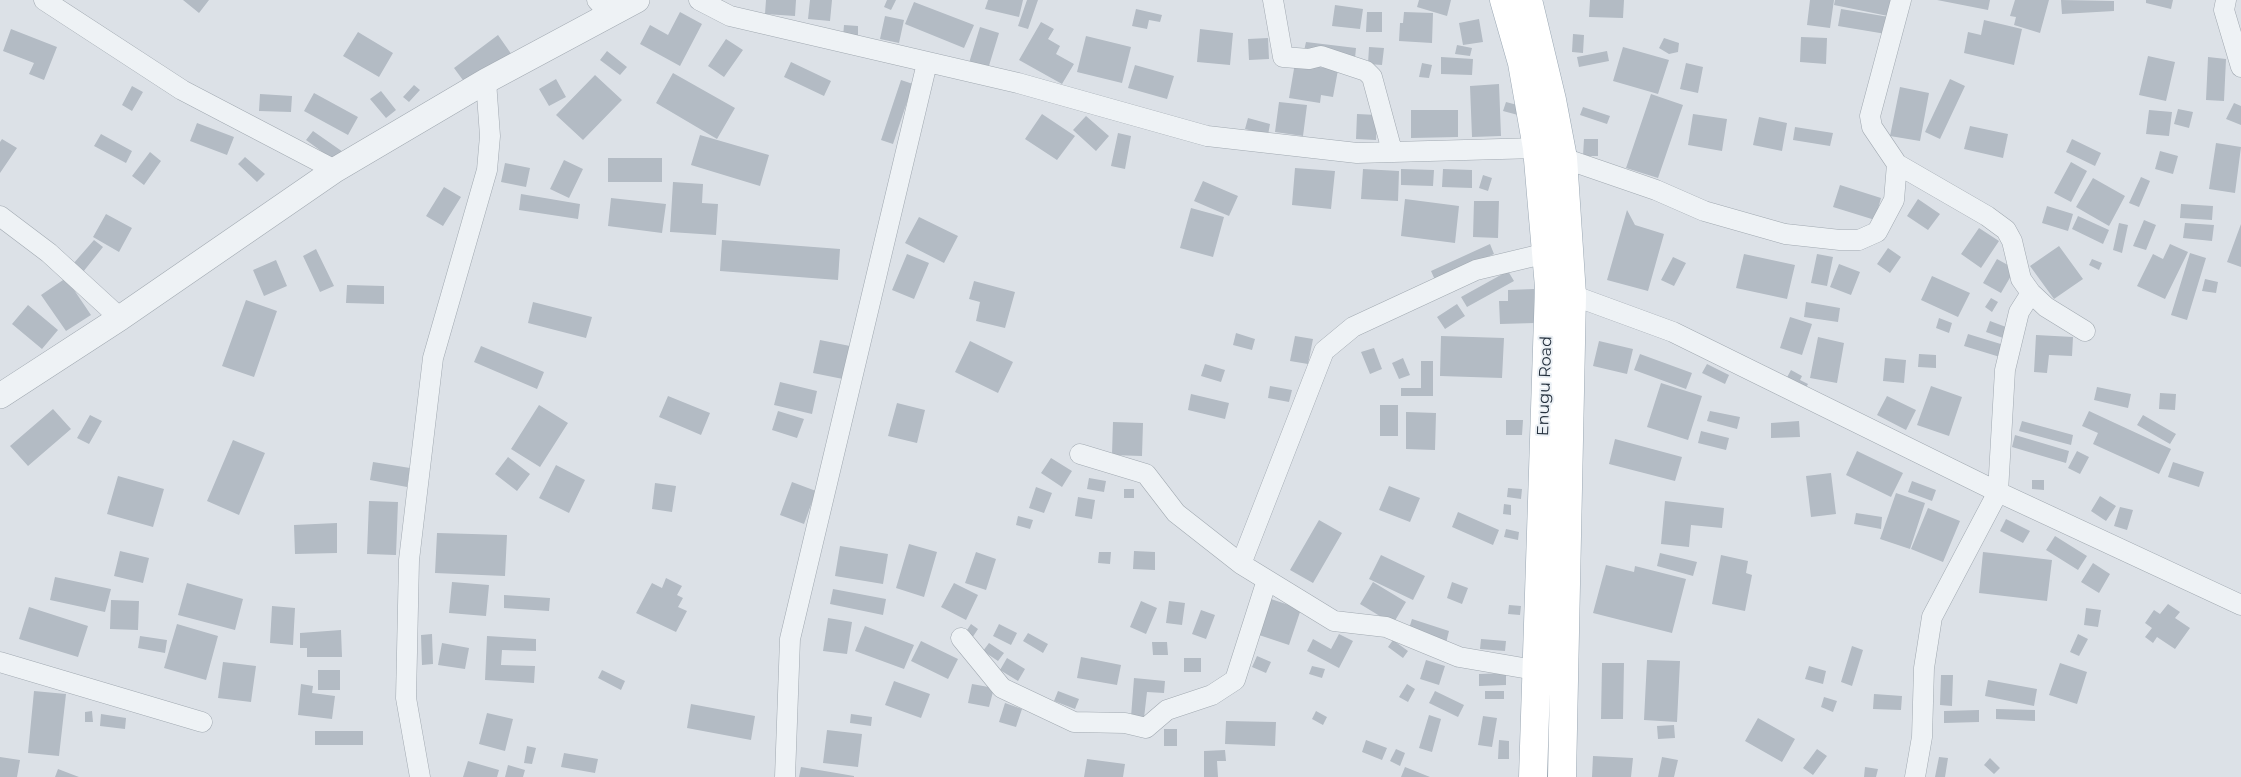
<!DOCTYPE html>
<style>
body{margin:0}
canvas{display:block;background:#dce1e7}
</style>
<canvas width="2241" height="777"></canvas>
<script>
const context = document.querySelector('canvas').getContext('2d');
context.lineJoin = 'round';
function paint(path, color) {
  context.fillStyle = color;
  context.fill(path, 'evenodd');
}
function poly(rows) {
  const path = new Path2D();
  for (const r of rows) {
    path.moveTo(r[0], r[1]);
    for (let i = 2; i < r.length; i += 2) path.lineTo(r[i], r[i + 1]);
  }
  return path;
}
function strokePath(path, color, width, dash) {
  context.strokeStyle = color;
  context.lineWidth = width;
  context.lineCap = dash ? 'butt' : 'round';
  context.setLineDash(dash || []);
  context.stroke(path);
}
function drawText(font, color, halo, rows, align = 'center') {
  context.font = font + ' Montserrat,sans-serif';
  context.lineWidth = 4;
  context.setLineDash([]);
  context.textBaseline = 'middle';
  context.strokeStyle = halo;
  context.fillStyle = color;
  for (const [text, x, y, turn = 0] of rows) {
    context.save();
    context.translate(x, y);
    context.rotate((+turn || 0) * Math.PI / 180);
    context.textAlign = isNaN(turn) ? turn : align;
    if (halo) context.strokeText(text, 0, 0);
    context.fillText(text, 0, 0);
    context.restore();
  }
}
const building = poly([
 [183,0,209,0,199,13],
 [766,0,796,0,795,16,765,14],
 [810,0,832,0,830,21,808,19],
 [887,0,896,0,891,10,884,7],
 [988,0,1023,0,1019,17,985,9],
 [1027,0,1038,0,1028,29,1018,26],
 [1419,0,1451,0,1447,16,1417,7],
 [1590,0,1624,0,1623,18,1589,17],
 [1810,0,1834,0,1830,28,1807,25],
 [1835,0,1899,0,1888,16,1834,5],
 [1937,0,1990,0,1988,10],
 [2015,0,2049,0,2040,33,2014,25,2016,17,2010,16],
 [2061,0,2114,1,2114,11,2062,14],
 [2146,0,2173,0,2171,9,2146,3],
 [914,2,974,25,964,48,905,24],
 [1335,5,1363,9,1360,29,1332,26],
 [1136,9,1162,15,1160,22,1149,20,1147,29,1132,26],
 [1841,9,1889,17,1886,34,1838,26],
 [680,12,702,24,680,66,640,44,650,25,668,35],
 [1367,12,1382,12,1382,32,1366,32],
 [1404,12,1433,13,1432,43,1399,41,1400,23,1403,23],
 [885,16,904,20,899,43,880,39],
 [1479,19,1483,42,1463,45,1459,23],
 [1984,20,2022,29,2014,65,1964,53,1968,32,1981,35],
 [1041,22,1054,29,1048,39,1060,46,1056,54,1074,64,1062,84,1019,60],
 [844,25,858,26,858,38,843,37],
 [980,27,999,33,988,69,969,63],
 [11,29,57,47,44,80,29,74,34,63,3,51],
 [1200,29,1233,33,1230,65,1197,62],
 [358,32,393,53,379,77,343,56],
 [1573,34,1584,35,1583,53,1572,52],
 [498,35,512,55,468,87,454,68],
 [1086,36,1131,47,1122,83,1077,72],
 [1801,37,1827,38,1826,64,1800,62],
 [1268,38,1269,59,1249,60,1248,39],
 [1664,38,1679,43,1678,52,1669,54,1659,48],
 [726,39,743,50,724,77,708,66],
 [1306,42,1356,48,1355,58,1304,51],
 [1457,45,1472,48,1470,56,1455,54],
 [1369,47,1384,48,1382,65,1368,64],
 [1623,47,1669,60,1658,94,1613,81],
 [607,51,627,67,620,75,600,60],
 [1607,51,1609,61,1579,67,1577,57],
 [2148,56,2175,62,2166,101,2139,95],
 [1441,57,1473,59,1472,75,1441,74],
 [2208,57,2226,59,2224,101,2206,100],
 [791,62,831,81,824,96,784,77],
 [1295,63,1338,70,1333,97,1321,95,1320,103,1289,98],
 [1422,63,1432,65,1429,78,1419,77],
 [1686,63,1703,67,1698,93,1680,89],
 [1135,65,1174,76,1167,99,1128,88],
 [673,73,735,108,717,139,656,103],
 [595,75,622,100,583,140,556,115],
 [556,79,566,97,549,106,539,89],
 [1950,79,1965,86,1940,139,1925,132],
 [901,80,913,84,893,144,881,140],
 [1499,84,1501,136,1472,137,1470,86],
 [414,85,420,90,409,102,403,97],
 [132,86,143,92,132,111,122,105],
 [1900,87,1929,93,1920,141,1890,136],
 [381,91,396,110,386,118,370,99],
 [314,93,358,117,348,135,304,111],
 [260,94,292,96,291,112,259,111],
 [1651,94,1683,105,1658,178,1626,168],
 [1279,102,1307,105,1303,136,1275,132],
 [1506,102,1521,106,1518,115,1503,111],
 [2234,103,2241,106,2241,125,2226,119],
 [1583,107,1610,116,1607,124,1580,115],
 [2178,109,2193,112,2189,128,2174,124],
 [1411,110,1458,110,1458,137,1411,138],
 [2149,110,2172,112,2169,136,2146,134],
 [1042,114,1075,136,1057,160,1025,139],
 [1357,114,1377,115,1376,140,1356,139],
 [1693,114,1727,119,1722,151,1688,145],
 [1086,116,1109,136,1096,151,1073,130],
 [1759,117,1787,123,1782,151,1753,145],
 [1248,118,1270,124,1268,135,1245,129],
 [197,123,234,137,227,155,190,141],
 [1970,126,2008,134,2003,158,1964,149],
 [1795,127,1833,133,1830,146,1793,140],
 [313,131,343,152,336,162,306,140],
 [1118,133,1131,136,1125,169,1111,166],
 [101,134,132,151,126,163,94,146],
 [700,135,769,155,760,186,691,165],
 [2,139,17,148,0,173,0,142],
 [1584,139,1598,139,1598,156,1583,156],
 [2072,139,2101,153,2095,166,2066,152],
 [2216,143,2241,147,2235,193,2209,189],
 [2160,151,2178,156,2173,174,2155,169],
 [150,152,161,161,144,185,132,176],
 [245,157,265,174,257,182,238,164],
 [608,158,662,158,662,182,608,182],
 [564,160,583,169,569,198,550,189],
 [2071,162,2087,171,2071,202,2054,193],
 [505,163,530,168,526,187,501,182],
 [1295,168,1335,171,1331,209,1292,205],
 [1363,169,1399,171,1398,201,1361,199],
 [1401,169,1434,170,1433,186,1401,185],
 [1443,169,1472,170,1472,188,1442,187],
 [1483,175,1492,178,1488,191,1479,188],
 [2141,177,2150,181,2139,207,2129,203],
 [2093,178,2125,196,2109,226,2076,207],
 [1203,181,1238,196,1229,216,1194,201],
 [673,182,703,184,702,203,718,204,716,235,670,232],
 [1840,185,1881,198,1875,220,1833,207],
 [444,187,461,197,443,226,426,216],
 [521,194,580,204,578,219,519,210],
 [611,198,666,204,662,233,608,226],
 [1405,199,1459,206,1455,243,1401,236],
 [1918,199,1940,214,1928,230,1907,216],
 [1474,201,1499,201,1498,238,1473,237],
 [2181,204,2213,206,2212,220,2180,218],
 [2047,206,2073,214,2068,231,2042,223],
 [1191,208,1224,217,1213,257,1180,248],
 [1627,210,1635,225,1664,234,1648,291,1607,280],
 [106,214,132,228,119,252,93,237],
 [2078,216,2109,230,2103,244,2072,229],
 [919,217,958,236,944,263,905,243],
 [2144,220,2156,225,2146,250,2133,246],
 [2119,223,2128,225,2122,253,2113,250],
 [2185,223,2214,225,2212,241,2183,238],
 [2241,224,2241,267,2227,262],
 [1979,228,1999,241,1981,268,1961,254],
 [94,240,103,247,83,272,73,264],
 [722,240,840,249,838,280,720,271],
 [1490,244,1494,254,1435,280,1431,271],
 [2170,244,2188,252,2165,299,2137,286,2153,254,2163,259],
 [2059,246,2083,279,2054,299,2030,266],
 [1888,248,1901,257,1890,273,1877,264],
 [316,249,334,286,320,292,303,256],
 [2190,253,2206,258,2187,320,2171,315],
 [907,254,929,263,914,299,892,290],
 [1744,254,1795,265,1787,299,1736,288],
 [1817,254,1833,257,1827,286,1811,283],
 [1673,257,1686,263,1674,286,1661,280],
 [1997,259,2015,269,2001,293,1983,283],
 [2092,259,2102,263,2099,270,2089,265],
 [276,260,287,286,264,296,253,270],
 [1839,264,1860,272,1851,295,1830,287],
 [1508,271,1514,281,1467,307,1461,297],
 [1932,276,1970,293,1958,317,1921,300],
 [66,278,91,315,66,331,41,295],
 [2205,279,2218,282,2216,293,2202,291],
 [974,281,1015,292,1005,328,976,321,980,302,969,299],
 [347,285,384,286,384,304,346,303],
 [1534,289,1535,323,1500,324,1499,301,1508,301,1508,290],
 [1991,298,1998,302,1992,312,1985,307],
 [246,300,277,311,254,377,222,366],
 [533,302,592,317,586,338,528,323],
 [1806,302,1840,308,1838,322,1804,317],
 [1457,304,1465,316,1445,329,1437,317],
 [28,305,58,330,42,349,12,324],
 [1790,317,1812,324,1802,355,1780,348],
 [1939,318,1952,323,1949,333,1936,328],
 [1990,321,2006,327,2003,338,1986,332],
 [1236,333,1255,339,1252,350,1233,345],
 [1968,334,2004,345,2000,357,1964,346],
 [2036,335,2073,337,2072,356,2049,355,2047,373,2034,372],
 [1295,336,1313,339,1308,364,1290,361],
 [1441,336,1504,338,1502,378,1440,376],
 [1818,337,1844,343,1837,383,1810,378],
 [820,340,850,346,843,379,813,373],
 [970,341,1013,362,998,393,955,372],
 [1599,341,1633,349,1627,374,1593,366],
 [481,346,544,372,537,389,474,362],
 [1374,348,1382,369,1370,374,1361,352],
 [1640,354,1692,373,1686,389,1634,370],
 [1919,354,1936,355,1936,368,1918,367],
 [1403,358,1410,375,1399,379,1392,363],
 [1885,358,1906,360,1904,383,1883,381],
 [1421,361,1433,361,1433,396,1401,396,1401,388,1421,388],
 [1205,364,1225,370,1221,382,1201,376],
 [1707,364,1729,375,1725,384,1702,373],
 [1791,370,1802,376,1800,380,1808,384,1804,391,1785,381],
 [780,382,817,391,812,414,774,405],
 [1661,383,1702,396,1688,440,1647,427],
 [1270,386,1292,390,1289,402,1268,398],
 [1931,386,1962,397,1949,436,1917,425],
 [2097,387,2131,394,2128,408,2094,400],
 [2160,393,2176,394,2175,410,2159,409],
 [1191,394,1229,403,1225,419,1188,410],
 [668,396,710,413,701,435,659,417],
 [1887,396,1916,410,1906,430,1877,415],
 [897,403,925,410,917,443,888,436],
 [539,405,568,423,540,467,511,449],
 [1380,405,1398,405,1398,436,1380,436],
 [53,409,71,429,28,466,10,446],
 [778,411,804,419,797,438,772,430],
 [1710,411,1740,417,1737,429,1707,421],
 [2089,411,2171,449,2159,474,2093,444,2098,433,2082,426],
 [1406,412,1436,413,1435,450,1406,449],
 [90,415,102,421,89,444,77,438],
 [2143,415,2176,434,2170,444,2137,425],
 [1506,420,1523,420,1522,435,1506,435],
 [1799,421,1800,437,1771,438,1771,423],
 [2022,421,2073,435,2071,445,2019,431],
 [1113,422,1143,423,1142,456,1112,455],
 [1701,431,1729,438,1726,450,1698,443],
 [2015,435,2069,451,2066,463,2012,447],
 [1615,439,1682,457,1675,481,1609,464],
 [233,440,265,453,239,515,207,501],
 [1857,451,1903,473,1891,497,1846,475],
 [2077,451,2089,457,2080,474,2068,468],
 [508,457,530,474,517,491,495,474],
 [1051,458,1072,471,1062,487,1041,473],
 [373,462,410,468,407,487,370,480],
 [2173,462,2204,472,2199,487,2168,477],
 [556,465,585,480,569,513,539,498],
 [1831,473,1836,514,1811,517,1806,476],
 [118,476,164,489,153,527,107,514],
 [1089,478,1106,481,1104,492,1087,489],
 [2032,480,2044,480,2044,490,2032,489],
 [1912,481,1936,490,1932,501,1908,492],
 [792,482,816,491,804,524,780,515],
 [655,483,676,486,672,512,652,509],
 [1389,486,1420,498,1410,522,1379,510],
 [1036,487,1052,493,1044,513,1029,508],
 [1508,488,1522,489,1521,499,1507,497],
 [1124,489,1134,489,1134,498,1124,498],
 [1896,493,1925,503,1910,549,1880,539],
 [2100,496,2116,506,2106,521,2091,511],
 [1078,497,1095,500,1092,519,1075,516],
 [369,501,398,502,396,555,367,554],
 [1665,501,1724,508,1722,528,1691,525,1689,547,1661,544],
 [1504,504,1511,505,1511,515,1503,514],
 [2120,507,2133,510,2127,530,2114,526],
 [1928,508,1960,521,1943,562,1911,549],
 [1458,512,1499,530,1493,545,1452,527],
 [1856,513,1882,517,1881,529,1854,524],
 [1018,516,1033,520,1030,529,1016,525],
 [2006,519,2030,531,2023,543,2000,531],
 [1319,520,1342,533,1313,583,1290,570],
 [337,523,337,553,295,554,294,525],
 [1506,529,1519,532,1518,540,1504,537],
 [437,533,507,535,505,576,435,573],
 [2055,536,2087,556,2078,570,2046,550],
 [909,544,937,552,924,597,896,588],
 [840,546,888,554,883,584,835,576],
 [120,551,149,558,143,583,114,576],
 [1134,551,1155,552,1155,570,1133,569],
 [976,552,996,559,986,590,965,583],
 [1099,552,1111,552,1110,564,1098,563],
 [1983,552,2052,560,2047,601,1979,593],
 [1660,553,1697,562,1693,576,1657,566],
 [1381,555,1425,576,1413,600,1369,579],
 [1721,555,1748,561,1746,573,1752,575,1745,611,1712,604],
 [2093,563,2110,574,2099,593,2081,582],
 [1606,565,1634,572,1635,566,1686,579,1672,633,1593,613],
 [55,577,111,589,105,612,50,600],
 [666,578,682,586,677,595,683,598,678,607,687,611,676,632,636,613,652,583,662,588],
 [452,582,489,585,486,616,449,613],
 [1373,582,1406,602,1393,624,1360,604],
 [1452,582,1468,588,1462,604,1447,598],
 [187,583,243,599,235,630,178,615],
 [954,583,978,595,966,620,941,607],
 [833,589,886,599,883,615,830,604],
 [504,595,550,598,549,611,504,608],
 [1271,599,1301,609,1289,645,1259,635],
 [111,600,139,601,138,630,110,629],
 [1141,601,1157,608,1146,634,1130,627],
 [1169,601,1185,603,1182,625,1166,623],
 [2168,604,2180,612,2175,618,2190,628,2175,649,2157,637,2153,643,2145,637,2152,628,2145,623,2154,610,2160,614],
 [1509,605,1521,606,1520,615,1508,614],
 [272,606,295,608,293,645,270,643],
 [29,607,88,626,78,657,19,639],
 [2086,608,2101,610,2098,627,2084,625],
 [1201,610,1215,615,1206,639,1192,634],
 [828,618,852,622,847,654,823,651],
 [1412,619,1449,631,1445,647,1407,635],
 [177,624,218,636,206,680,164,668],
 [971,624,978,629,972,638,965,633],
 [999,624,1017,633,1011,645,993,636],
 [865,626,914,645,904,669,855,651],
 [341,630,342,657,307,657,307,648,300,648,300,633],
 [1028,633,1048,644,1043,653,1023,641],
 [432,634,433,664,422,665,421,635],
 [1339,634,1353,641,1339,668,1307,651,1313,639,1331,649],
 [2078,634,2088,639,2079,656,2070,652],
 [140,636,167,640,165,653,138,648],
 [487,636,536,639,536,651,502,650,501,665,535,666,534,683,485,680],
 [1481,639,1506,641,1505,651,1480,649],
 [1393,640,1408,651,1403,658,1388,647],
 [921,641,958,659,948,679,911,661],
 [1152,642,1167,642,1168,655,1153,655],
 [442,643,469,648,465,669,438,665],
 [989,643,1004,653,998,661,983,651],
 [1852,646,1863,650,1852,686,1841,682],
 [1257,656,1271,662,1266,673,1252,667],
 [1081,657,1121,665,1117,685,1077,678],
 [1007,658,1025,669,1018,681,1000,670],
 [1184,658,1201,658,1201,672,1184,672],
 [1426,660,1445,666,1439,685,1420,679],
 [1647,660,1680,661,1677,722,1644,720],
 [223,662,256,666,251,702,218,698],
 [1602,663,1624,663,1623,719,1601,719],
 [2060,663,2087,672,2077,704,2049,695],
 [1312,666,1325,669,1322,678,1309,674],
 [1809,666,1826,671,1823,684,1805,679],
 [318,670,340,670,340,690,318,690],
 [602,670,625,681,621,690,598,678],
 [1506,673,1506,685,1479,686,1479,674],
 [1941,675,1953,675,1952,706,1940,705],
 [1134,678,1165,681,1164,693,1147,692,1144,718,1131,717],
 [1988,680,2037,689,2034,706,1985,696],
 [894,681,930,694,921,718,885,705],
 [301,684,313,686,312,693,335,696,332,719,298,715],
 [972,684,994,688,989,707,968,703],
 [1407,684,1415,689,1408,702,1399,697],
 [34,691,66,694,59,756,28,753],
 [1058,691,1079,699,1075,709,1054,701],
 [1435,691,1464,705,1458,717,1429,703],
 [1485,691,1504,691,1504,699,1485,699],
 [1874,694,1902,696,1901,710,1873,709],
 [1824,697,1837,701,1833,712,1821,707],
 [1005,703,1022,709,1016,727,999,722],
 [691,704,755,716,751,740,687,728],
 [1996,709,2035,710,2035,721,1996,719],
 [1979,710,1979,722,1944,723,1944,711],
 [92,711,93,722,85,722,85,712],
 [1316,711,1327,717,1323,725,1312,719],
 [487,713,513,719,505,751,479,744],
 [101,714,126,718,125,729,100,726],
 [851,714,872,717,871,726,850,723],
 [1429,715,1441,719,1432,752,1419,748],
 [1483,716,1497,718,1492,747,1478,745],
 [1758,718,1795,739,1782,762,1745,741],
 [1226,721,1276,722,1275,746,1225,744],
 [1674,725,1675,738,1658,739,1657,726],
 [1164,729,1177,729,1177,746,1164,746],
 [827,730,862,734,858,767,823,763],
 [315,731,363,731,363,745,315,745],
 [1366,740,1387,748,1382,760,1362,752],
 [1499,740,1509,741,1509,759,1498,759],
 [527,746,536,748,532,764,524,763],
 [1396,749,1405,753,1400,766,1390,761],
 [1817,749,1827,756,1813,775,1803,768],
 [1225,750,1226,761,1217,761,1218,777,1204,777,1204,751],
 [564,753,598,759,595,773,561,767],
 [1593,756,1633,758,1631,777,1592,777],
 [0,757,20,760,17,777,0,777],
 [1662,757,1678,760,1674,777,1658,777],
 [1939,757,1948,758,1945,777,1935,777],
 [1990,758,2000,768,1994,774,1984,765],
 [1087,759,1125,764,1123,777,1084,777],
 [468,761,499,770,497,777,463,777],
 [508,765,525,770,523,777,505,777],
 [801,767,854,776,854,777,799,777],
 [1405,767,1430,777,1401,777],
 [1865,767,1878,769,1876,777,1864,777],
 [58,769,79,777,55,777]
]);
const minor = poly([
 [44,0,182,90,335,170],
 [597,0,610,14],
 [699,0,730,16,1018,83,1207,136,1357,153,1537,148],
 [1273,0,1283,57,1309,59,1321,56,1366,71,1372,77,1392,151],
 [1901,0,1870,116,1872,127,1897,164,1987,216,2006,230,2012,241,2021,279,2031,293,2046,307,2085,331],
 [2226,0,2224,10,2241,67],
 [1563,158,1656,190,1704,211,1785,234,1840,240,1859,240,1877,232,1894,200,1897,164],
 [0,216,49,253,120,318],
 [1572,295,1673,332,1998,492,2241,605],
 [1080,454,1146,474,1176,513,1241,564],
 [961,638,1002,688,1074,722,1125,723,1146,728,1167,710,1212,695,1235,680,1267,580],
 [0,662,202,722],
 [1535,670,1459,657,1386,627,1334,621,1241,564,1324,351,1353,327,1476,270,1547,253],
 [420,777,406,698,409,560,433,358,487,170,490,136,486,81],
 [785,777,790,639,927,63],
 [1915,777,1922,737,1924,668,1932,617,1998,492,2005,370,2019,312,2031,293]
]);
const tertiary = poly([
 [0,396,120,318,335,170,486,81,637,0]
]);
const primary = poly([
 [1504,0,1522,63,1537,148,1549,287,1533,777],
 [1528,0,1552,100,1563,158,1572,295,1562,777]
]);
const streetNames = [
 ["Enugu Road",1545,386,-88]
];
paint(building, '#b3bbc4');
strokePath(minor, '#a1a9b1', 21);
strokePath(tertiary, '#a1a9b1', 26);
strokePath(primary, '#9aa7b3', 29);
strokePath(minor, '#eef2f5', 20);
strokePath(tertiary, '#eef2f5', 25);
strokePath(primary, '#fff', 28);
drawText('16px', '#25313e', '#ebf0f5', streetNames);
</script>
